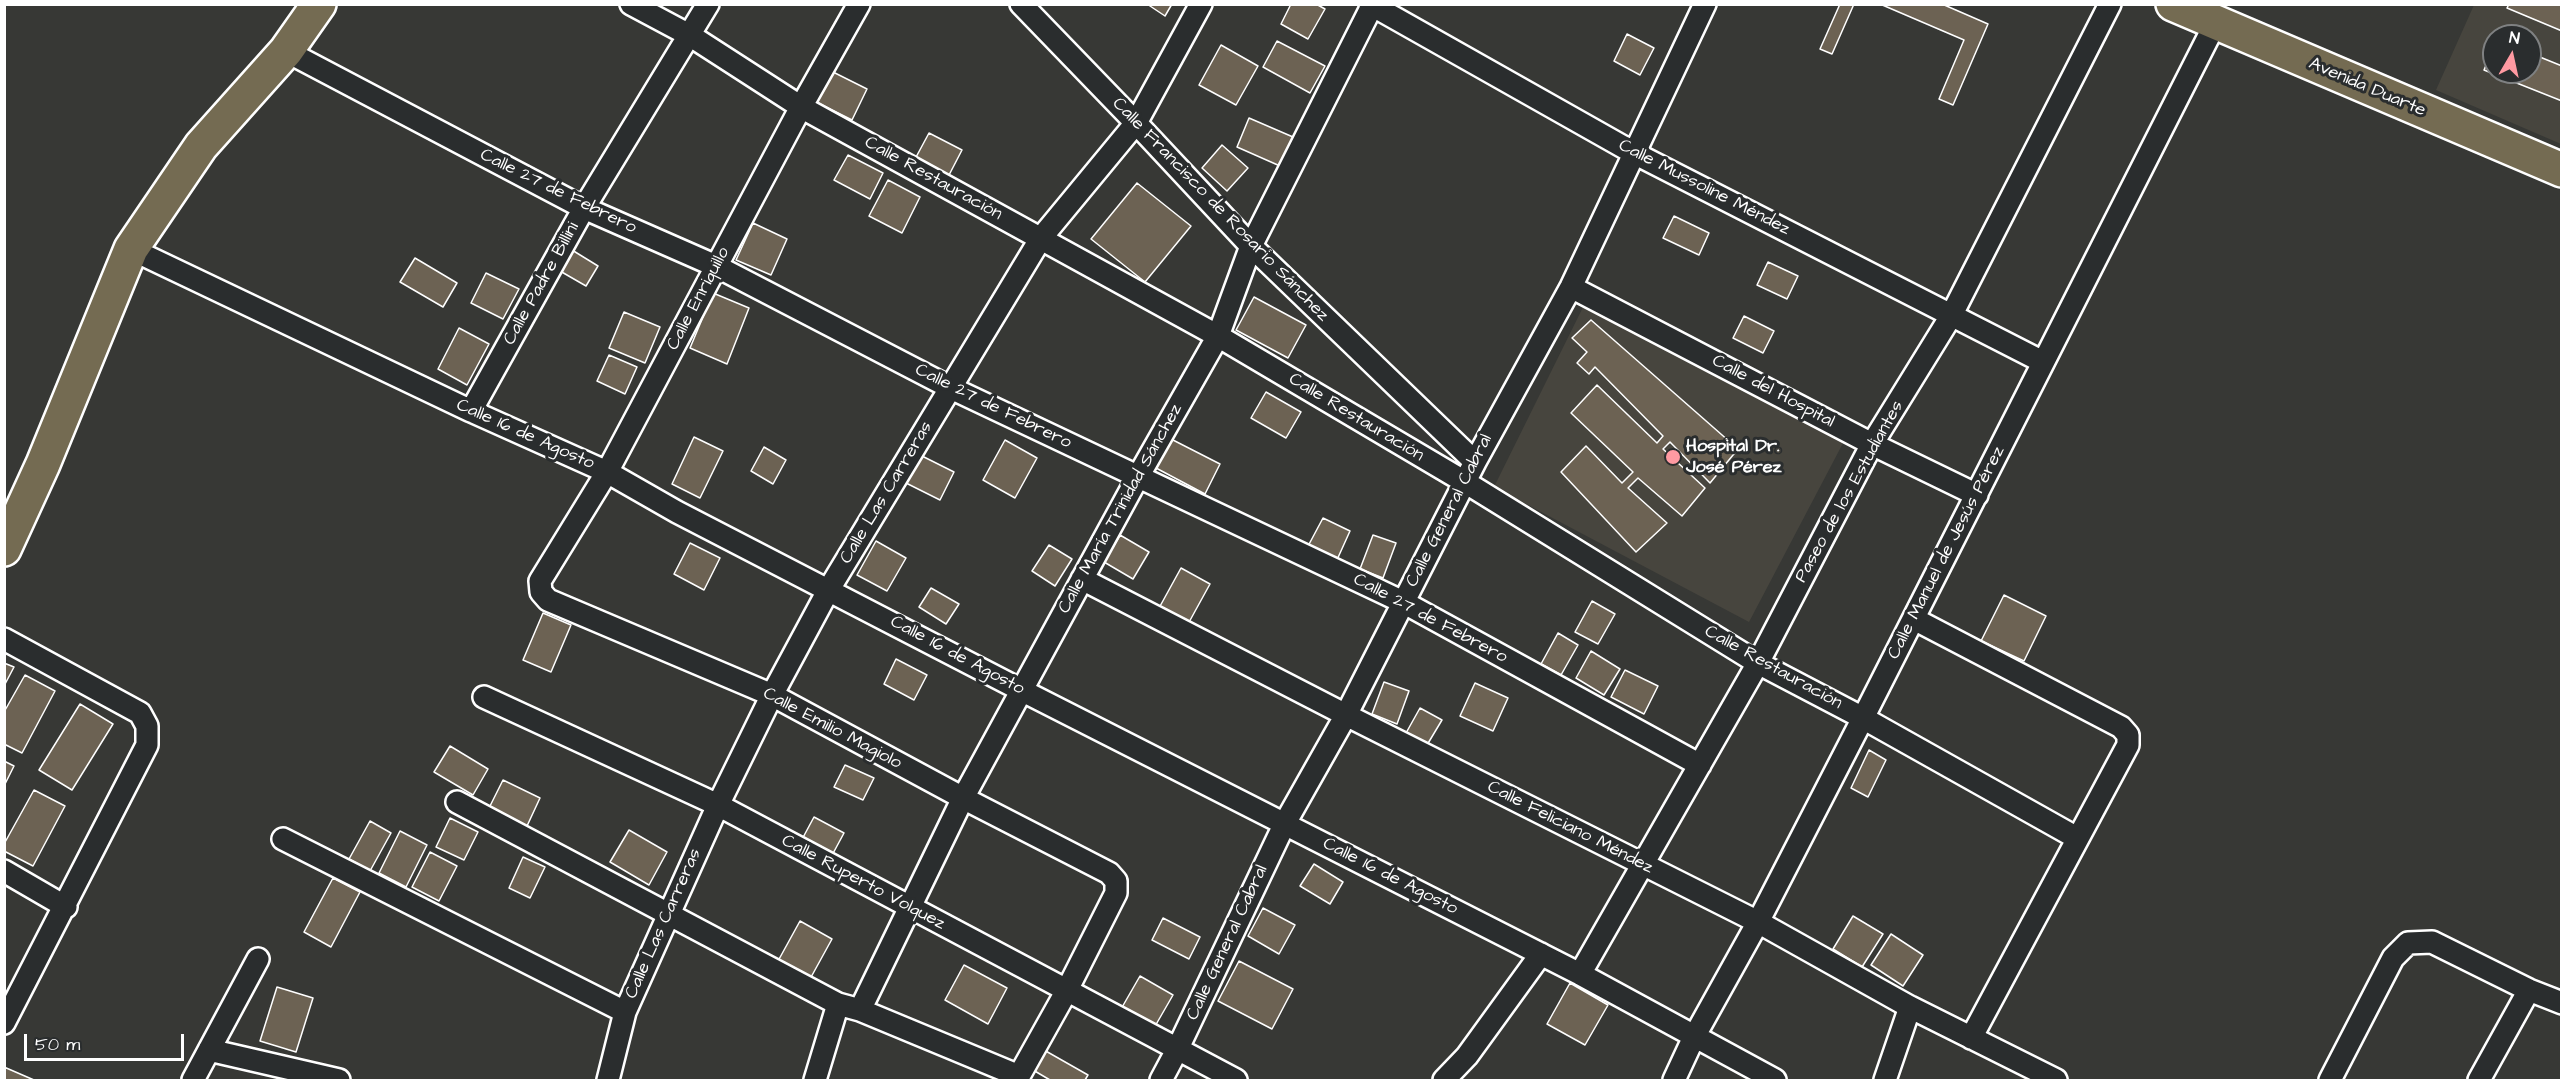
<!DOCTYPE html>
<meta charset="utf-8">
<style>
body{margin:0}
#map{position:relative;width:2566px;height:1085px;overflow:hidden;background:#373835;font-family:"Architects Daughter",sans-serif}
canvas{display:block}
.frame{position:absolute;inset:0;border:6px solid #fff;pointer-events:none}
.north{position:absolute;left:2482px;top:24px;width:60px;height:60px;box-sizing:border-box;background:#2a2d2e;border:2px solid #7f8182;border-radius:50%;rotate:9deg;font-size:16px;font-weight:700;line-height:24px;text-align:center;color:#fff}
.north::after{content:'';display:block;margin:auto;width:21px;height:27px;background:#ff9aa2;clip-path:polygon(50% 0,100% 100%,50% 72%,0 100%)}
.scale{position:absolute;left:24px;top:1034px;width:160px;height:27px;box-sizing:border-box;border:3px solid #fff;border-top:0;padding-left:8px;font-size:18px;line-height:21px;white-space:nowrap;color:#fff;-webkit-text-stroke:4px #2a2d2e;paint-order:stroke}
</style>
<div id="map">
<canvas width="2566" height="1085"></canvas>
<div class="frame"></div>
<div class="north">N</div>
<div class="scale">50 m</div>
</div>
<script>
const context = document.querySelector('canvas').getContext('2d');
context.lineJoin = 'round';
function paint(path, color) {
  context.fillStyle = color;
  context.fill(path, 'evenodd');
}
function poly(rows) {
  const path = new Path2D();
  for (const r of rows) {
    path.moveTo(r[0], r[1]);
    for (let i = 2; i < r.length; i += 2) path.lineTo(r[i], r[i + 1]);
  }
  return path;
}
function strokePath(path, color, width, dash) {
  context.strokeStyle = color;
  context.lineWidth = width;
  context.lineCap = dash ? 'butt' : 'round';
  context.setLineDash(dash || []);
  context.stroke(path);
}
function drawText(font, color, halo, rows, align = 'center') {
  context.font = font + ' "Architects Daughter",sans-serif';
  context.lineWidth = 6;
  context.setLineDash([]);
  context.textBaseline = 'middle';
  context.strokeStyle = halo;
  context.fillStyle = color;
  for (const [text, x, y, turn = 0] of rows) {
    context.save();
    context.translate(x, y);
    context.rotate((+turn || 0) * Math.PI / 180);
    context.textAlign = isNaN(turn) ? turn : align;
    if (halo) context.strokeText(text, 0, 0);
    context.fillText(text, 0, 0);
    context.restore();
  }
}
const built = poly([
 [2474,5,2561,5,2561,144,2436,90],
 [2494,36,2530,36,2530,72,2494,72],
 [1591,291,1852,426,1749,622,1494,487]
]);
const building = poly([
 [1147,4,1172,4,1165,16,1147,4],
 [1291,4,1316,4,1325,9,1308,39,1281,24,1291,4],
 [1840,4,1854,4,1832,54,1820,49,1840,4],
 [1880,4,1942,4,1988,24,1953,105,1939,99,1964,40,1880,4],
 [2509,4,2562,4,2562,31,2507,8,2509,4],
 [1627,34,1654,48,1640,75,1614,61,1627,34],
 [1277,41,1325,66,1310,93,1263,67,1277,41],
 [1221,45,1258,66,1236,105,1199,85,1221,45],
 [2494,47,2494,72,2530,72,2530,53,2562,66,2562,101,2484,70,2494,47],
 [831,71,867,89,852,120,816,102,831,71],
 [1249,118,1293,137,1280,166,1237,147,1249,118],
 [929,133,962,150,948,177,915,159,929,133],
 [1222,145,1248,168,1227,191,1202,168,1222,145],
 [848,155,883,173,870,199,834,180,848,155],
 [888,180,920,197,902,233,869,216,888,180],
 [1137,183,1191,226,1145,282,1091,239,1137,183],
 [1674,216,1709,233,1699,255,1663,238,1674,216],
 [753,223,787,239,771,275,736,260,753,223],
 [572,250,598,266,586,286,560,271,572,250],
 [415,258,457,283,443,307,400,282,415,258],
 [1768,262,1798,276,1787,299,1757,285,1768,262],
 [486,273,519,289,503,319,471,303,486,273],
 [713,293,749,308,727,364,690,348,713,293],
 [1254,297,1306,325,1288,358,1236,330,1254,297],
 [624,312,660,327,645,363,609,348,624,312],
 [1744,316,1774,331,1763,353,1733,338,1744,316],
 [1591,320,1738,449,1710,483,1670,442,1663,449,1705,488,1682,516,1638,478,1628,488,1667,523,1636,552,1561,472,1586,446,1622,483,1633,472,1571,413,1597,385,1657,443,1663,436,1595,367,1589,374,1577,363,1587,352,1572,338,1591,320],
 [459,328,489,344,467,385,438,369,459,328],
 [609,355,637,367,625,394,597,381,609,355],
 [1266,392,1301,412,1286,438,1251,418,1266,392],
 [694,437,723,451,700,498,672,484,694,437],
 [1171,439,1220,464,1205,494,1156,468,1171,439],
 [1005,440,1037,458,1015,498,983,480,1005,440],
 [764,447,786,460,773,484,751,471,764,447],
 [920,455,954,472,940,500,906,483,920,455],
 [1323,518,1350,531,1336,562,1307,548,1323,518],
 [1120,535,1149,552,1133,579,1104,562,1120,535],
 [1373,535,1396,543,1383,578,1360,569,1373,535],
 [876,541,906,558,887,591,857,575,876,541],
 [690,543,720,558,704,590,674,574,690,543],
 [1049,545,1072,559,1055,586,1032,571,1049,545],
 [1181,568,1210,584,1188,624,1159,608,1181,568],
 [931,588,959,604,946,624,919,607,931,588],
 [2004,595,2046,616,2024,661,1981,641,2004,595],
 [1592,601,1615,614,1598,644,1575,632,1592,601],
 [543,613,571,625,551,672,523,660,543,613],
 [1558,633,1578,645,1561,675,1541,664,1558,633],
 [1591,651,1620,669,1604,695,1576,678,1591,651],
 [896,659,927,675,914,700,884,684,896,659],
 [4,663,14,667,4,686,4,663],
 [1625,670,1658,686,1644,714,1611,697,1625,670],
 [25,675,55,691,22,753,4,744,4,712,25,675],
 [1384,682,1409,691,1397,724,1372,714,1384,682],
 [1475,683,1508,698,1493,731,1460,716,1475,683],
 [80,704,113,724,72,790,39,770,80,704],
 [1420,708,1442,720,1427,745,1406,733,1420,708],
 [450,746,488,769,473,795,434,772,450,746],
 [1869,750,1886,760,1868,797,1851,788,1869,750],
 [4,761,14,766,4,786,4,761],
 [845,765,874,778,863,800,834,787,845,765],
 [503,780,540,798,527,826,489,808,503,780],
 [34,790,65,806,33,866,4,851,4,844,34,790],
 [814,817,844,833,830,859,800,843,814,817],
 [450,818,478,832,464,860,436,847,450,818],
 [370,821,391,833,370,871,349,859,370,821],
 [629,830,667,852,649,885,610,862,629,830],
 [400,831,427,845,406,887,379,873,400,831],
 [430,852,457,866,439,901,412,887,430,852],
 [523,857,545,867,530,898,509,888,523,857],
 [1314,864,1343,882,1330,904,1300,886,1314,864],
 [333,878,360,892,331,947,304,932,333,878],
 [1263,908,1295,925,1279,954,1248,936,1263,908],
 [1853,916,1883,934,1862,967,1833,949,1853,916],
 [1163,918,1200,937,1189,959,1152,940,1163,918],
 [800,921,832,939,810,979,778,961,800,921],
 [1891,934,1923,955,1903,986,1871,965,1891,934],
 [1239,961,1293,989,1272,1029,1218,1001,1239,961],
 [964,965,1007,988,988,1024,945,1000,964,965],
 [1140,976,1173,995,1154,1028,1121,1009,1140,976],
 [1570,983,1608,1005,1585,1045,1547,1024,1570,983],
 [277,987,313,998,296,1052,260,1041,277,987],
 [1044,1050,1088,1075,1085,1080,1050,1080,1033,1070,1044,1050],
 [4,1067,34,1080,4,1080,4,1067]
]);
const minor = poly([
 [631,4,691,36,801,107,1218,336,1465,482,1758,663,1863,718,2077,838],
 [859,4,801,107,607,472,540,581,541,592,548,600,772,695,963,798,1109,873,1116,881,1116,893,1066,992,1019,1076,1019,1080],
 [1021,4,1136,123,1251,246,1475,462],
 [1370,4,1634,153,2043,362],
 [286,51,584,208,716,266,951,388,1403,602,1700,765],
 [131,249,471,411,607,472,677,512,1021,690,1580,974,1775,1080],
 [1571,287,1872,444,1977,495],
 [471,411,584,208,708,4],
 [1082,579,1346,715,1758,922,1910,1007,2056,1080],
 [1914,619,2121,727,2128,735,2128,745,1971,1038],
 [4,639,140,713,147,726,147,745,4,1023],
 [484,697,718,805,1236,1080],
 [457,802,838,1004,860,1010,1019,1076],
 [283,839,625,1012],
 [4,871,66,907],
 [1580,974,1758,663,1872,444,1951,316,2110,4],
 [860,1010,963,798,1139,475,1218,336,1251,246,1373,4],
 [209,1050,339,1080],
 [193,1080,258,959],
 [608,1080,625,1012,718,805,772,695,829,589,1041,238,1136,123,1201,4],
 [815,1080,838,1004],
 [1161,1080,1177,1050,1285,823,1346,715,1475,462,1571,287,1705,4],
 [1444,1080,1467,1056,1541,954],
 [1674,1080,1694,1037,1758,922,1863,718,2215,24],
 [1885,1080,1910,1007],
 [2330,1080,2393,958,2408,943,2432,942,2529,990,2562,1003],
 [2479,1080,2529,990]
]);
const primary = poly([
 [2173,4,2562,170],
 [4,549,43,464,131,249,201,146,286,51,319,4]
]);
const markers = [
 [1673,457,8,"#ff9aa2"]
];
const streetNames = [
 ["Avenida Duarte",2367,88,23],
 ["Calle Restauración",933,179,29],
 ["Calle Mussoline Méndez",1704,188,27],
 ["Calle 27 de Febrero",558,192,26],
 ["Calle Francisco de Rosario Sánchez",1220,210,46],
 ["Calle Padre Billini",542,284,-61],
 ["Calle Enriquillo",699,299,-62],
 ["Calle del Hospital",1773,392,28],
 ["Calle 27 de Febrero",993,407,26],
 ["Calle Restauración",1356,418,31],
 ["Calle 16 de Agosto",525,435,24],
 ["Paseo de los Estudiantes",1850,492,-61],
 ["Calle Las Carreras",887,493,-59],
 ["Calle María Trinidad Sánchez",1121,509,-61],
 ["Calle General Cabral",1450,511,-63],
 ["Calle Manuel de Jesús Pérez",1947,553,-63],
 ["Calle 27 de Febrero",1430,619,28],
 ["Calle 16 de Agosto",957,656,28],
 ["Calle Restauración",1773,668,29],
 ["Calle Emilio Magiolo",832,729,28],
 ["Calle Feliciano Méndez",1570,828,27],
 ["Calle 16 de Agosto",1390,877,27],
 ["Calle Ruperto Volquez",863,883,28],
 ["Calle Las Carreras",664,924,-66],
 ["Calle General Cabral",1228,943,-65]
];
const poiNames = [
 ["Hospital Dr.",1686,447],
 ["José Pérez",1686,468]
];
paint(built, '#47453e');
paint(building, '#6c6253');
strokePath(building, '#fff', 1.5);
strokePath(minor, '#fff', 26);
strokePath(primary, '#fff', 38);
strokePath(minor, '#2a2d2e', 21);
strokePath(primary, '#746b52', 33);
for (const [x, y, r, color] of markers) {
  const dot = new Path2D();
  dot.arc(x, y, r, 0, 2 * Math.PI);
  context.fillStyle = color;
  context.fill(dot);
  strokePath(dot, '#2a2d2e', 2);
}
drawText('18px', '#fff', '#2a2d2e', streetNames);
drawText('bold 18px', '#fff', '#2a2d2e', poiNames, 'left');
</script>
